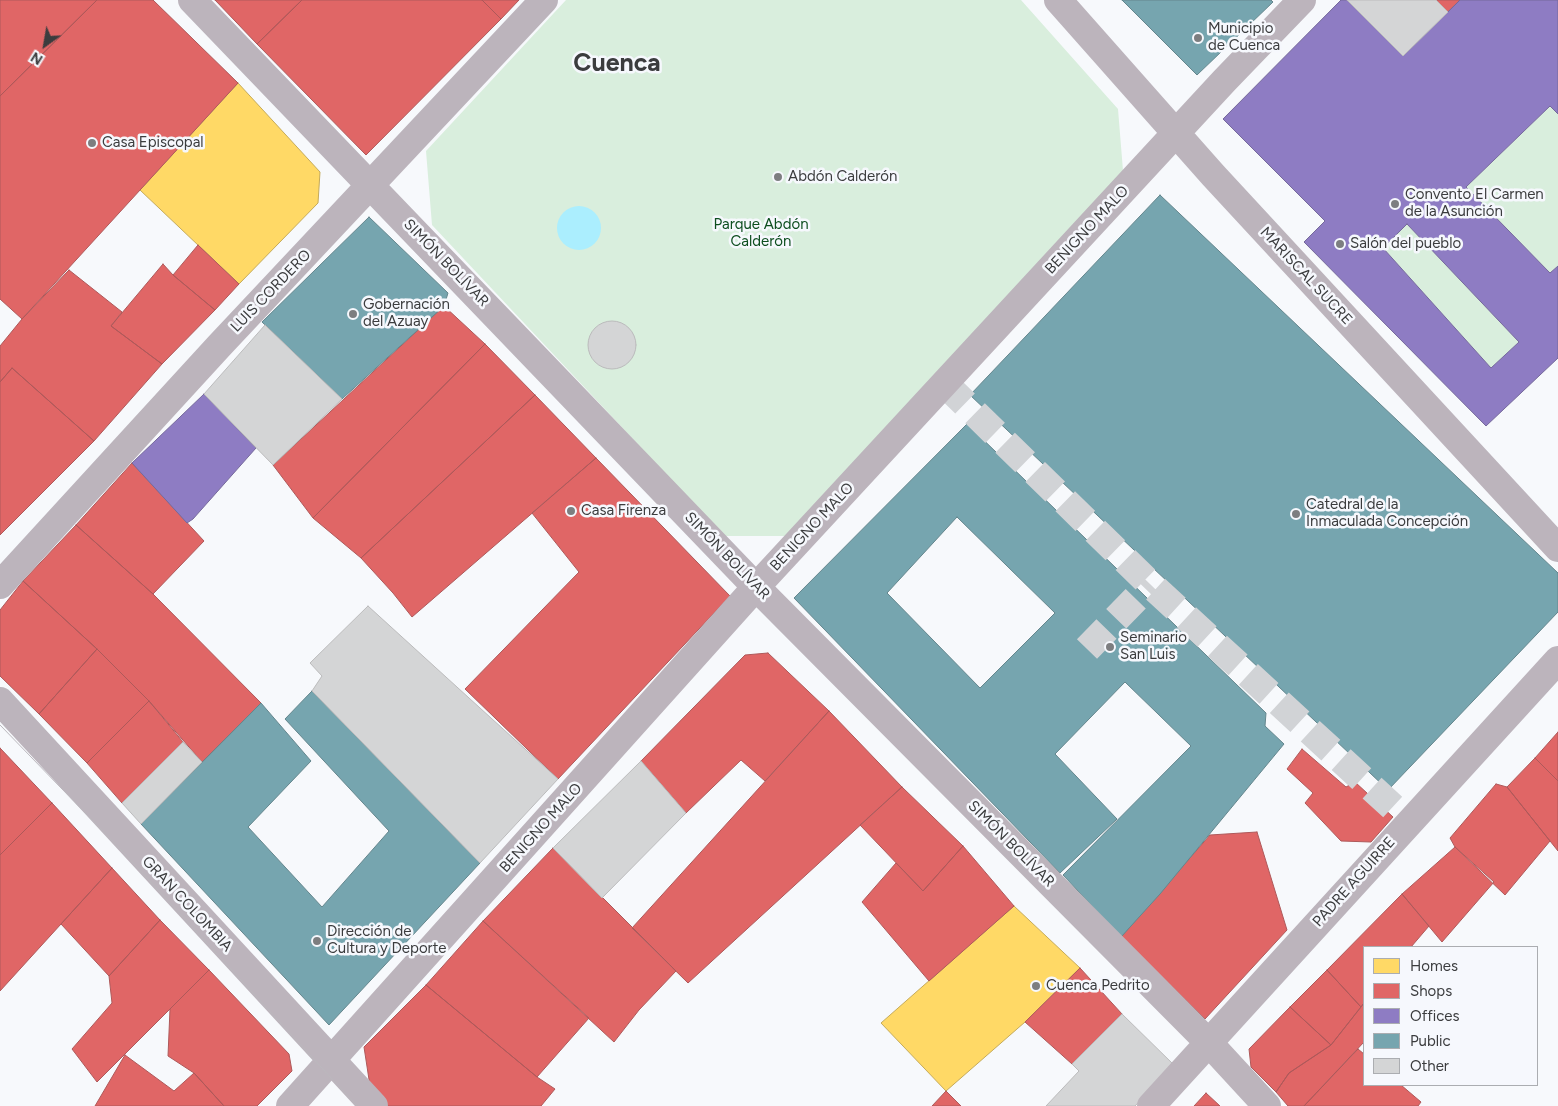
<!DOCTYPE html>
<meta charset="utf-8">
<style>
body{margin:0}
#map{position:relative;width:1558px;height:1106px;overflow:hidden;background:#f7f9fc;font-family:Figtree,sans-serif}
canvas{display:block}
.legend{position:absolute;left:1363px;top:946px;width:175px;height:140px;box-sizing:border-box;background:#f6f8fd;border:1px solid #abadb1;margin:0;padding:6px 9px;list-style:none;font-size:15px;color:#3b3c3e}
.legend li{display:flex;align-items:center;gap:10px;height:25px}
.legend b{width:25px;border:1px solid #abadb1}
.north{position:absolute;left:20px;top:20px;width:50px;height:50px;-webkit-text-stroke:4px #f6f8fd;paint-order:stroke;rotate:212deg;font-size:14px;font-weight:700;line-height:20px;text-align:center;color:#3b3c3e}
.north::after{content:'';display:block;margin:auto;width:18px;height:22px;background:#3b3c3e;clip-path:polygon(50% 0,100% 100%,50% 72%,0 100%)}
</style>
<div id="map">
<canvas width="1558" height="1106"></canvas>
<ul class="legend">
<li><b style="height:14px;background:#ffd966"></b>Homes</li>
<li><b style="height:14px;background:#e06666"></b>Shops</li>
<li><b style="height:14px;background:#8e7cc3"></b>Offices</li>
<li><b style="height:14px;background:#76a5af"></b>Public</li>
<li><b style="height:14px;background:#d4d5d6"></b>Other</li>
</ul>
<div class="north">N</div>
</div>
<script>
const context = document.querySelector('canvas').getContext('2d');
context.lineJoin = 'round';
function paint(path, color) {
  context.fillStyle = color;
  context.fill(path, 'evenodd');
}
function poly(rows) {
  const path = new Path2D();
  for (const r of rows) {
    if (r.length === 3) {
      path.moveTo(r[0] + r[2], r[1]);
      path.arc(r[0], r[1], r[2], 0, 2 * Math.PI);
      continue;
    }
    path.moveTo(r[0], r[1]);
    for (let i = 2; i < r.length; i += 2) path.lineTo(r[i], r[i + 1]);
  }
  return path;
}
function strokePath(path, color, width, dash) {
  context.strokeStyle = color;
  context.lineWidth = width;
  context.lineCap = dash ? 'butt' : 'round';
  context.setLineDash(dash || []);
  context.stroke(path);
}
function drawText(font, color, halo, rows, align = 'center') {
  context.font = font + ' Figtree,sans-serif';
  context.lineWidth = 5;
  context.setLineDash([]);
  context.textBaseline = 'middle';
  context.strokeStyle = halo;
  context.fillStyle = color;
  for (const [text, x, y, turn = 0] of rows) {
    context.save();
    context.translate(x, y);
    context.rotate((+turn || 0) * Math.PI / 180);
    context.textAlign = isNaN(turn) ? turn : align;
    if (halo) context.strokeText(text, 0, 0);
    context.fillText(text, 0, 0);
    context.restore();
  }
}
const green = poly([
 [566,0,1021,0,1118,109,1124,183,799,536,724,536,432,225,426,151],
 [1550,106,1558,114,1558,266,1550,273,1466,187],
 [1407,224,1519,342,1491,368,1383,248]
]);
const water = poly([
 [579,228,22]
]);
const homes = poly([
 [238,83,320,172,318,203,239,284,140,190,238,83],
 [1014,906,1080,968,1025,1022,946,1091,881,1023,1014,906]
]);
const shops = poly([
 [0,0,97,0,0,96,0,0],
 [97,0,153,0,238,83,22,319,0,299,0,96,97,0],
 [215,0,302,0,257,44,215,0],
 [302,0,482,0,501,19,366,155,257,44,302,0],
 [482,0,519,0,501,19,482,0],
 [1436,0,1460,0,1448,12,1436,0],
 [198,245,239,284,215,310,173,275,198,245],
 [163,264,173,275,215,310,162,364,111,326,163,264],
 [69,270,122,312,111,326,162,364,94,441,12,368,0,382,0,346,22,319,69,270],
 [444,306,485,344,313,518,273,465,444,306],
 [485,344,535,395,361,558,313,518,485,344],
 [12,368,94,441,0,535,0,382,12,368],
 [535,395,596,458,412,617,393,593,361,558,535,395],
 [596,458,730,596,558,779,465,689,579,572,532,513,596,458],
 [132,463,204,541,153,594,76,525,132,463],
 [76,525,153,594,261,703,202,762,149,701,97,649,23,581,76,525],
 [23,581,97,649,39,714,0,676,0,610,23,581],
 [97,649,149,701,87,763,39,714,97,649],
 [768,653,829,711,765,781,741,760,686,813,641,761,745,655,768,653],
 [149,701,183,742,122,803,87,763,149,701],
 [829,711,902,787,688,983,632,928,829,711],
 [1558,732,1558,781,1535,758,1558,732],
 [0,748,52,803,0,855,0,748],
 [1302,749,1346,787,1355,782,1393,817,1371,842,1341,841,1305,803,1313,793,1287,769,1302,749],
 [1535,758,1558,781,1558,851,1507,787,1535,758],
 [1496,784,1507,787,1550,841,1505,895,1455,847,1450,838,1496,784],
 [902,787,963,846,923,891,860,825,902,787],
 [52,803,112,868,0,991,0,855,52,803],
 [1257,832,1287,930,1205,1019,1121,937,1210,835,1257,832],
 [963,846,1014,906,929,981,862,902,896,863,923,891,963,846],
 [1455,847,1494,882,1442,942,1402,894,1455,847],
 [553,848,676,971,639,1010,614,1042,483,921,553,848],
 [112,868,160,920,109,976,61,924,112,868],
 [1402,894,1429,926,1411,947,1364,947,1364,1003,1361,1007,1327,970,1402,894],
 [160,920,209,970,97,1082,72,1049,112,1003,109,976,160,920],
 [483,921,589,1018,537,1077,426,985,483,921],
 [1080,968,1122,1014,1072,1064,1025,1022,1080,968],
 [209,970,289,1054,292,1071,257,1106,224,1106,194,1073,168,1056,170,1009,209,970],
 [1327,970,1361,1007,1331,1045,1290,1007,1327,970],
 [426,985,537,1077,555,1089,541,1106,388,1106,370,1086,364,1047,426,985],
 [1364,1003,1364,1042,1304,1106,1288,1106,1276,1092,1289,1073,1331,1045,1364,1003],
 [1290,1007,1331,1045,1289,1073,1276,1092,1251,1067,1249,1049,1290,1007],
 [1358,1049,1364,1054,1364,1085,1401,1085,1421,1102,1418,1106,1304,1106,1358,1049],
 [125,1055,174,1091,194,1073,224,1106,95,1106,125,1055],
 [946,1091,961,1106,932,1106,946,1091],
 [1206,1093,1220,1106,1194,1106,1206,1093]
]);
const offices = poly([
 [1341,0,1347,0,1403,56,1460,0,1558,0,1558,114,1550,106,1466,187,1550,273,1558,266,1558,358,1486,426,1304,242,1325,221,1223,119,1341,0],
 [1407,224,1519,342,1491,368,1383,248,1407,224],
 [204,394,256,448,193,519,187,523,132,463,204,394]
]);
const public = poly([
 [1122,0,1271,0,1273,2,1197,75,1122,0],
 [1160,195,1558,573,1558,612,1388,790,970,395,1160,195],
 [369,217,448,293,444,306,342,399,262,322,369,217],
 [967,424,1266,713,1265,726,1284,744,1160,894,1121,937,1063,875,1191,746,1125,682,1055,754,1117,819,1060,873,794,598,967,424],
 [957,517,1055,613,980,688,887,593,957,517],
 [312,691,480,863,329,1025,141,824,261,703,311,761,248,827,322,907,389,831,285,719,312,691]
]);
const building = poly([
 [1347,0,1436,0,1448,12,1403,56,1347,0],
 [612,345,24],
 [265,325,342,399,273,465,204,394,265,325],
 [368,606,558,779,480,863,312,691,322,676,310,663,368,606],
 [183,742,202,762,141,824,122,803,183,742],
 [641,761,686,813,602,898,553,848,641,761],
 [1122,1014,1174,1065,1135,1106,1046,1106,1079,1071,1072,1064,1122,1014]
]);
const minorTunnel = poly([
 [945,384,1150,584,1409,822],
 [1087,649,1150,584]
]);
const minor = poly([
 [192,0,756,587,1209,1043,1267,1106],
 [1058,0,1213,175,1558,548],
 [0,585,219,346,544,0],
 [0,701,374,1106],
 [290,1106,756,587,1224,81,1302,0],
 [1151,1106,1558,660]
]);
const tram = poly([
 [0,725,123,852,357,1106]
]);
const markers = [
 [1198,38,5,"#7d7e80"],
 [92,143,5,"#7d7e80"],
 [778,177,5,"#7d7e80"],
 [1395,204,5,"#7d7e80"],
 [1340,244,5,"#7d7e80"],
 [353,314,5,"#7d7e80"],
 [571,511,5,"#7d7e80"],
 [1296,514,5,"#7d7e80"],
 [1110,647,5,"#7d7e80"],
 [317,941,5,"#7d7e80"],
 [1036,986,5,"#7d7e80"]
];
const poiNames = [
 ["Municipio",1208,29],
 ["de Cuenca",1208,46],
 ["Casa Episcopal",102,143],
 ["Abdón Calderón",788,177],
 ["Convento El Carmen",1405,195],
 ["de la Asunción",1405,212],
 ["Salón del pueblo",1350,244],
 ["Gobernación",363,305],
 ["del Azuay",363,322],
 ["Catedral de la",1306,505],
 ["Inmaculada Concepción",1306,522],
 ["Casa Firenza",581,511],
 ["Seminario",1120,638],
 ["San Luis",1120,655],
 ["Dirección de",327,932],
 ["Cultura y Deporte",327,949],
 ["Cuenca Pedrito",1046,986]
];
const parkNames = [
 ["Parque Abdón",761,225],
 ["Calderón",761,242]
];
const streetNames = [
 ["BENIGNO MALO",1087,230,-47],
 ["SIMÓN BOLÍVAR",446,263,46],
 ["MARISCAL SUCRE",1306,276,47],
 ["LUIS CORDERO",271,291,-46],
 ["BENIGNO MALO",812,527,-47],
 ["SIMÓN BOLÍVAR",727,556,46],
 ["BENIGNO MALO",541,828,-48],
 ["SIMÓN BOLÍVAR",1011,844,45],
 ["PADRE AGUIRRE",1354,882,-48],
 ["GRAN COLOMBIA",187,904,47]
];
const townNames = [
 ["Cuenca",617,64]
];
paint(green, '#d9eedd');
paint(water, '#abeefe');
paint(homes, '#ffd966');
strokePath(homes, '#c4aa5a', 1);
paint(shops, '#e06666');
strokePath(shops, '#ae595a', 1);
paint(offices, '#8e7cc3');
strokePath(offices, '#75699b', 1);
paint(public, '#76a5af');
strokePath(public, '#64868d', 1);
paint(building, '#d4d5d6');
strokePath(building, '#bbbbbc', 1);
strokePath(minorTunnel, '#d1d3d6', 28, [28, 14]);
strokePath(minor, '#bcb4bc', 28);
strokePath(tram, '#bbb8bd', 1);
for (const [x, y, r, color] of markers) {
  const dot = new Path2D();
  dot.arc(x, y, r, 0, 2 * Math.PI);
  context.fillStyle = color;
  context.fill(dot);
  strokePath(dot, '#f6f8fd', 2);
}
drawText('15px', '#3b3c3e', '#f6f8fd', poiNames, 'left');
drawText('15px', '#0d4e1f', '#f6f8fd', parkNames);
drawText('15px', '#3b3c3e', '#f6f8fd', streetNames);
drawText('bold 25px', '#3b3c3e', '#f6f8fd', townNames);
</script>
